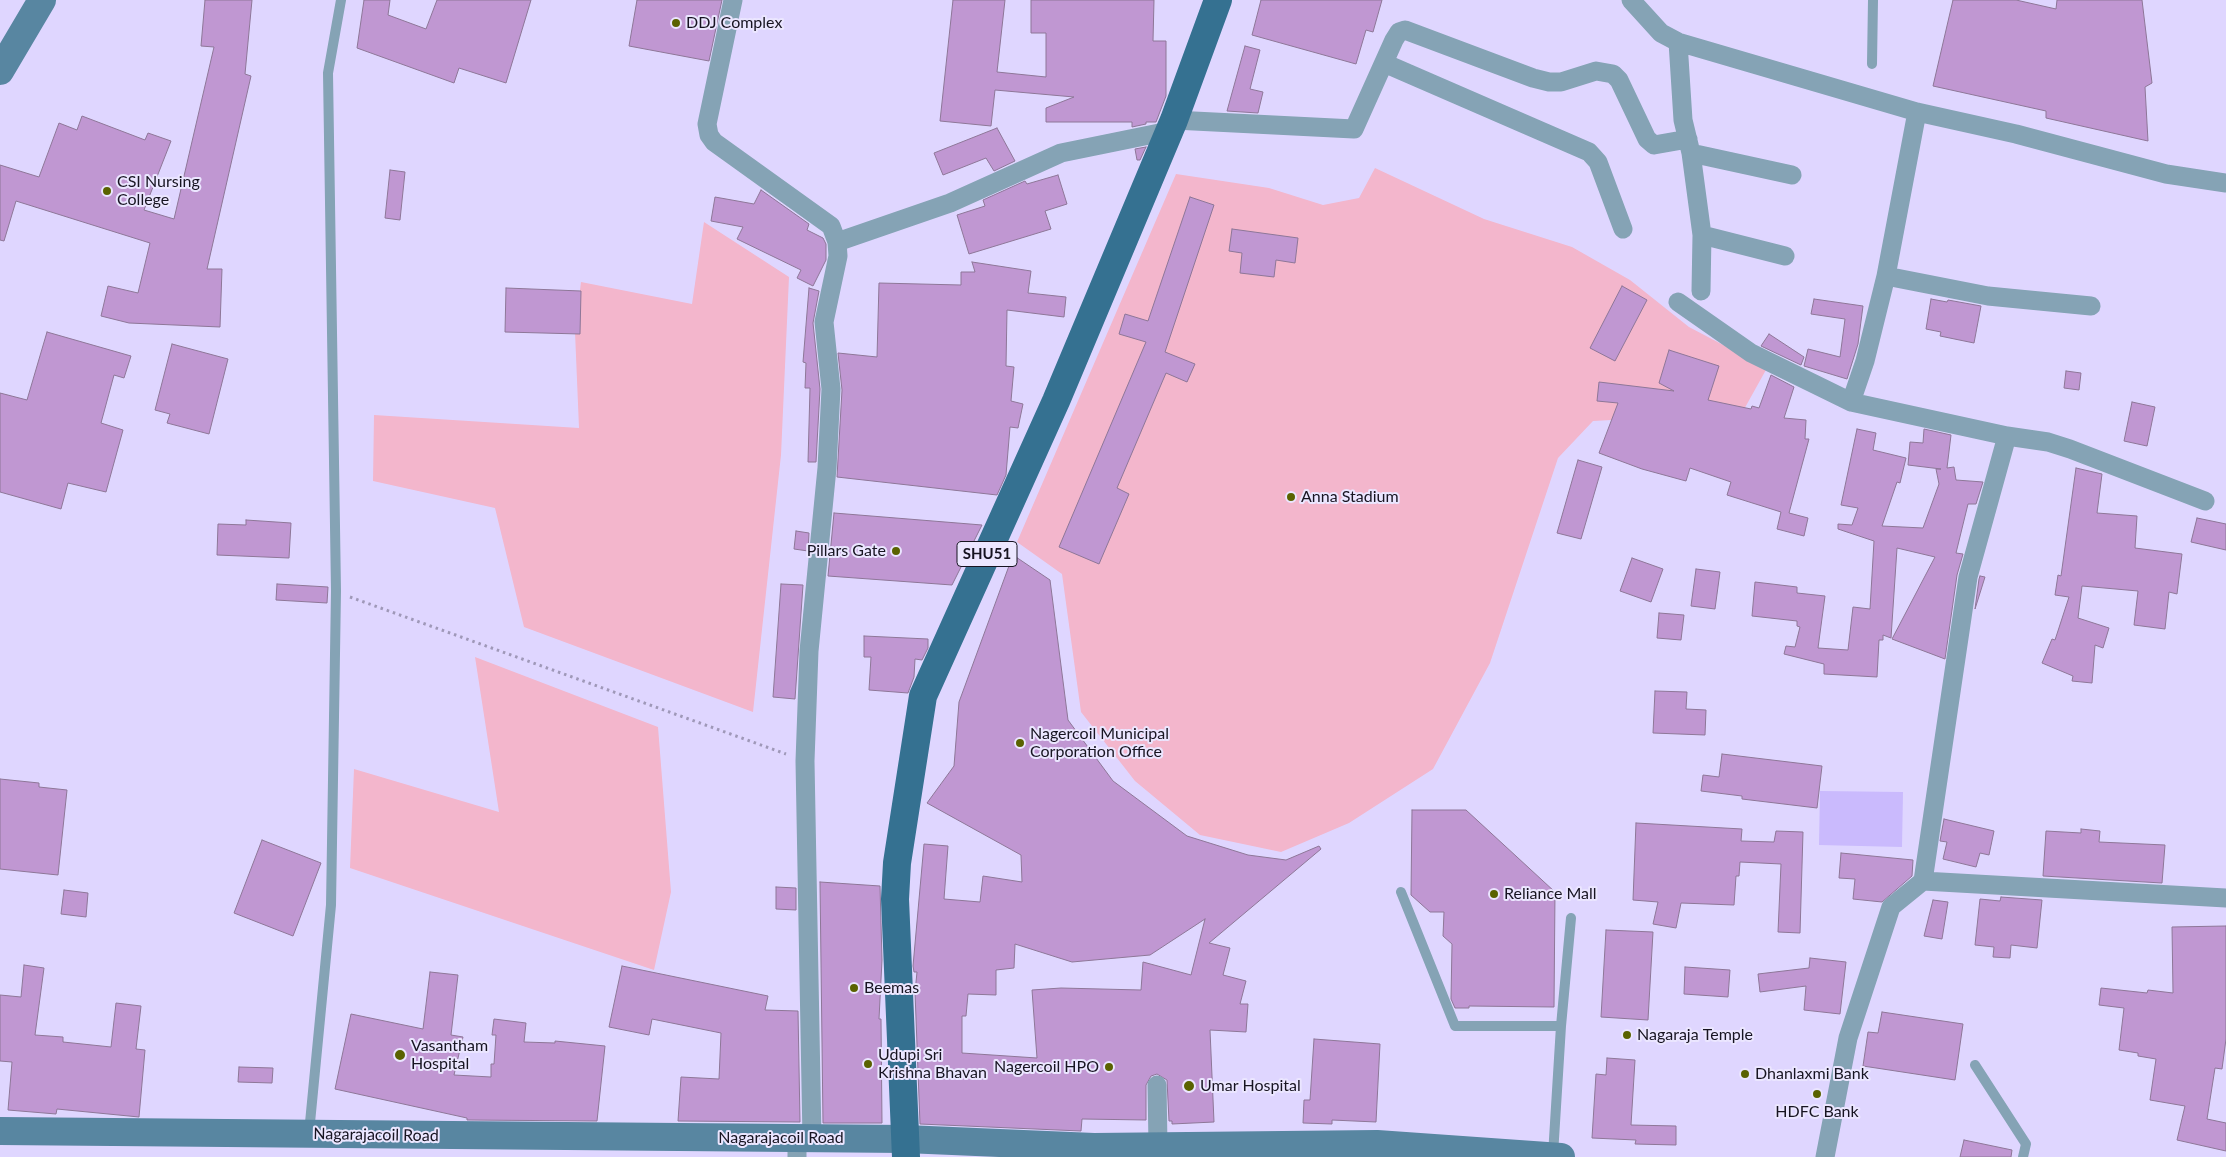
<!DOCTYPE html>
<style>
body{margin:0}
canvas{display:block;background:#dfd6ff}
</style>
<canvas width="2226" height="1157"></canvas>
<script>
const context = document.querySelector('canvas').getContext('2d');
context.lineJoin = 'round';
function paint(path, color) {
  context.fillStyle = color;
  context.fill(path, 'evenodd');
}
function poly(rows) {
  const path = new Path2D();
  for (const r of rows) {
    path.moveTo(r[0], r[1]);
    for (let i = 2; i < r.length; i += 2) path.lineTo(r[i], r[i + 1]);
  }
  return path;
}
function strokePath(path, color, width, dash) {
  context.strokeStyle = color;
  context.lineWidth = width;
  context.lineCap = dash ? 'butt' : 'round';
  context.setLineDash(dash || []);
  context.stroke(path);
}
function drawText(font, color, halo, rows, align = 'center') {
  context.font = font + ' Lato,sans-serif';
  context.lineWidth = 4;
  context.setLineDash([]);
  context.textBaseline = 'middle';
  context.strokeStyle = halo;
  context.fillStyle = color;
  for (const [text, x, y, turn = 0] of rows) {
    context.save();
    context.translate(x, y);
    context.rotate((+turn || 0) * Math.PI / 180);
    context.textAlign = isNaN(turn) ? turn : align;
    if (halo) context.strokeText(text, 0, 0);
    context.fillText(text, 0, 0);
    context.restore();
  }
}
const green = poly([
 [1375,168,1484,219,1572,247,1630,280,1689,327,1767,368,1742,413,1593,421,1558,458,1490,663,1433,769,1349,823,1281,852,1200,835,1135,781,1081,712,1062,574,1017,542,1176,174,1269,188,1323,205,1359,198],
 [704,222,789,277,781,455,753,712,524,627,495,508,373,481,374,415,579,428,575,332,581,282,692,304],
 [475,657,658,727,671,892,654,970,350,868,354,769,499,812]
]);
const water = poly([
 [1820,791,1903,792,1902,847,1819,845]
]);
const building = poly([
 [205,0,252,0,245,74,251,76,207,269,222,269,220,327,129,323,101,316,108,286,138,293,150,243,16,201,4,241,0,240,0,165,39,177,59,123,77,130,82,116,145,140,148,133,171,141,144,210,174,219,214,47,201,46,205,0],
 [364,0,390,0,388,15,426,29,437,0,531,0,506,83,459,68,454,83,357,48,364,0],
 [637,0,722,0,709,61,629,46,637,0],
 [953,0,1005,0,997,72,1046,77,1046,33,1031,33,1031,0,1154,0,1153,41,1166,41,1166,96,1156,122,1146,122,1146,124,1132,127,1132,122,1046,122,1046,108,1074,97,995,90,991,126,940,121,953,0],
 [1261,0,1382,0,1373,32,1366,30,1356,64,1252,35,1261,0],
 [1953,0,2016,0,2056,9,2057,0,2142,0,2152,83,2145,87,2148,141,2046,118,2046,111,1933,86,1953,0],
 [1245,46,1260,50,1250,89,1263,92,1258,113,1227,111,1245,46],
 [997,128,1015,161,994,171,986,158,943,175,934,153,997,128],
 [1146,147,1140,160,1137,160,1135,149,1146,147],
 [390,170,405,172,400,220,385,218,390,170],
 [1058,175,1067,204,1045,211,1051,229,969,254,957,215,985,206,983,200,1025,181,1027,184,1058,175],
 [761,190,809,224,807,230,823,238,826,244,826,260,813,286,797,278,801,270,737,239,743,227,711,221,715,197,754,204,761,190],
 [1190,197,1214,205,1165,352,1195,364,1187,382,1166,373,1117,488,1129,494,1099,564,1059,547,1146,342,1119,334,1125,314,1148,321,1190,197],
 [1232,229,1298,238,1295,263,1276,260,1274,277,1240,273,1242,253,1229,251,1232,229],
 [972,262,1031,271,1028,293,1066,297,1064,317,1007,310,1006,366,1014,367,1011,401,1023,404,1018,428,1010,427,1006,475,997,495,837,477,842,390,838,353,877,357,879,283,961,285,961,272,975,272,972,262],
 [1622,286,1647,300,1615,361,1590,348,1622,286],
 [506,288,581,291,580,334,505,332,506,288],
 [809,288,819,291,813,323,820,389,816,462,808,462,810,388,805,388,806,363,803,362,809,288],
 [1814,299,1863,306,1858,344,1847,379,1804,366,1808,349,1840,357,1845,319,1811,314,1814,299],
 [1931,299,1947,302,1948,300,1981,306,1974,343,1940,336,1941,332,1926,329,1931,299],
 [47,332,131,356,124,378,114,375,101,423,123,430,106,492,68,483,61,509,0,492,0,393,27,400,47,332],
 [1769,334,1804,357,1801,365,1761,346,1769,334],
 [172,344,228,359,209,434,167,423,170,414,155,410,172,344],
 [1669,350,1719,366,1708,400,1751,409,1752,406,1759,408,1771,375,1794,387,1784,418,1806,420,1805,439,1809,439,1789,513,1808,518,1804,536,1777,529,1781,512,1727,495,1731,482,1690,468,1686,481,1642,469,1599,453,1618,403,1597,401,1599,382,1674,391,1659,383,1669,350],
 [2066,371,2081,373,2079,390,2064,388,2066,371],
 [2132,402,2155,407,2147,446,2124,441,2132,402],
 [1857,429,1876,433,1873,450,1906,458,1900,483,1897,482,1882,526,1923,528,1939,484,1936,469,1941,469,1908,465,1910,442,1923,443,1924,429,1951,435,1947,468,1954,467,1956,480,1983,482,1976,504,1968,504,1956,553,1963,554,1957,575,1945,659,1892,639,1935,557,1897,548,1891,638,1883,635,1883,640,1879,640,1877,677,1824,674,1824,664,1784,654,1786,646,1795,647,1800,627,1797,626,1797,621,1752,616,1755,582,1797,587,1797,593,1825,596,1818,648,1848,650,1853,607,1870,609,1874,541,1838,529,1838,524,1852,525,1858,508,1841,505,1857,429],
 [1578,460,1602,467,1581,539,1557,533,1578,460],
 [2076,468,2102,474,2097,513,2137,516,2135,548,2182,554,2177,594,2169,592,2165,629,2134,625,2138,591,2082,586,2078,618,2109,628,2103,648,2095,645,2092,683,2072,681,2073,676,2042,663,2052,639,2055,640,2069,597,2055,595,2058,575,2061,576,2076,468],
 [834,513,982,525,952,585,828,576,834,513],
 [2197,518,2226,524,2226,550,2191,542,2197,518],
 [246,520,291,523,289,558,217,555,218,524,246,525,246,520],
 [796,531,809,533,808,551,794,549,796,531],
 [1013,555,1050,580,1068,720,1113,781,1187,836,1248,855,1286,860,1319,846,1321,849,1209,943,1230,948,1223,975,1246,981,1240,1004,1248,1004,1246,1032,1210,1030,1214,1122,1172,1124,1172,1121,1169,1121,1167,1080,1157,1074,1151,1076,1146,1085,1146,1120,1082,1119,1081,1131,920,1124,915,992,917,972,914,972,913,966,924,844,948,846,944,899,980,902,983,876,1022,882,1021,855,927,803,954,766,959,702,1013,555],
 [1205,919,1191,975,1143,962,1141,990,1061,988,1032,990,1037,1058,962,1053,962,1016,966,1016,968,994,996,995,996,970,1014,968,1015,944,1072,962,1150,955,1205,919],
 [1632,558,1663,569,1651,602,1620,591,1632,558],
 [1696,569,1720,572,1715,609,1691,606,1696,569],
 [1980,576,1985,577,1975,609,1979,579,1980,576],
 [277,584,328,587,327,603,276,600,277,584],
 [781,584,803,585,795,699,773,697,781,584],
 [1659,613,1684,615,1681,640,1657,638,1659,613],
 [864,636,928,639,928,648,922,660,915,659,914,677,908,693,869,690,871,657,864,657,864,636],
 [1655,691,1687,692,1686,709,1706,710,1705,735,1653,733,1655,691],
 [1722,754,1822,766,1817,808,1742,799,1742,796,1701,791,1703,775,1719,777,1722,754],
 [0,779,39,783,39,787,67,790,58,875,0,869,0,779],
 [1412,810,1466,810,1555,892,1554,1007,1469,1006,1469,1008,1455,1008,1451,999,1452,944,1443,936,1444,912,1430,912,1411,895,1412,810],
 [1944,819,1994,831,1989,855,1980,853,1976,867,1943,859,1947,842,1940,841,1944,819],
 [1636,823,1742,829,1741,841,1774,842,1776,831,1803,832,1800,933,1778,932,1781,864,1740,862,1739,876,1736,876,1734,905,1681,903,1676,928,1653,924,1658,902,1633,900,1636,823],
 [2081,829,2100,831,2099,842,2165,845,2162,883,2043,876,2046,831,2081,833,2081,829],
 [262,840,321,863,293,936,234,913,262,840],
 [1841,853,1913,860,1912,876,1882,902,1853,899,1855,879,1839,878,1841,853],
 [820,882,880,886,882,960,879,1019,881,1019,882,1123,823,1123,820,882],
 [776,887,796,888,796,910,776,909,776,887],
 [64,890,88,893,86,917,61,914,64,890],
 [2001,897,2042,900,2037,948,2011,945,2010,958,1993,957,1994,947,1975,945,1980,899,2000,901,2001,897],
 [1933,900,1948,902,1942,939,1924,936,1933,900],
 [2226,926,2226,1039,2222,1069,2215,1068,2207,1119,2226,1123,2226,1151,2177,1140,2185,1106,2150,1100,2156,1059,2138,1056,2138,1053,2119,1050,2124,1008,2099,1005,2101,988,2147,993,2148,990,2173,993,2172,927,2226,926],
 [1606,930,1653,932,1648,1020,1601,1017,1606,930],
 [1810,958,1846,962,1840,1014,1804,1010,1806,986,1760,992,1758,974,1809,968,1810,958],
 [24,965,44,968,35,1035,63,1037,63,1042,111,1047,116,1003,141,1006,136,1049,145,1050,139,1117,57,1109,56,1114,8,1110,12,1062,0,1061,0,995,21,997,24,965],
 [622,966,768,996,765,1010,798,1011,800,1122,678,1121,681,1077,719,1079,721,1033,652,1019,649,1035,609,1027,622,966],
 [1685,967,1730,970,1728,997,1684,994,1685,967],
 [430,972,458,975,451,1035,463,1037,454,1075,491,1077,491,1064,494,1064,496,1035,492,1035,494,1019,526,1023,524,1042,555,1043,555,1041,605,1046,597,1121,467,1120,467,1118,335,1089,351,1014,423,1029,430,972],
 [1882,1012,1963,1024,1955,1080,1863,1066,1868,1032,1878,1033,1882,1012],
 [1314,1039,1380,1044,1376,1122,1332,1120,1332,1124,1303,1123,1304,1100,1310,1100,1314,1039],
 [1607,1058,1635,1060,1631,1125,1676,1126,1676,1145,1635,1144,1636,1140,1592,1138,1596,1074,1606,1075,1607,1058],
 [239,1067,273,1068,272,1083,238,1082,239,1067],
 [1964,1140,2012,1150,2011,1157,1960,1157,1964,1140]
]);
const path = poly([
 [350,597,786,754]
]);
const lane = poly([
 [1872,64,1873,0],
 [1401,892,1455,1026,1561,1026,1553,1155],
 [1561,1026,1571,918],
 [1975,1065,2026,1144,2023,1157],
 [309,1133,331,905,336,591,328,73,341,0]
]);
const street = poly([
 [733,0,707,124,709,135,714,142,831,226,837,242,838,256,824,322,831,389,827,468,809,651,805,761,812,1139],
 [1631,0,1661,33,1678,42,1917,112,2016,134,2166,174,2226,183],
 [1678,42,1683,120,1691,153,1702,235,1701,291],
 [1384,63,1589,152,1598,162,1623,229],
 [1174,120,1354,129,1394,40,1399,32,1405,30,1533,78,1549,82,1561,82,1596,71,1613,74,1619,80,1647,139,1654,145,1688,139],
 [1691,153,1792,175],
 [1702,235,1785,256],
 [837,242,950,203,1061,153,1169,131],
 [1886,276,1988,296,2091,306],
 [1678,302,1751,353,1851,402,2007,436,1968,577,1923,881],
 [1851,402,1865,361,1886,276,1917,112],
 [2007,436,2048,442,2070,449,2205,501],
 [1157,1085,1158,1145],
 [797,1139,797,1157],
 [1825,1157,1848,1038,1891,907,1923,881,2226,898]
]);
const secondary = poly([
 [0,71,42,0],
 [0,1131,905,1139,1094,1147,1377,1144,1561,1157]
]);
const primary = poly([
 [906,1157,895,899,897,863,923,696,1056,401,1174,120,1218,0]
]);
const markers = [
 [676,23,5,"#5a6200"],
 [107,191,5,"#5a6200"],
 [1291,497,5,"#5a6200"],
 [896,551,5,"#5a6200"],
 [1020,743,5,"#5a6200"],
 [1494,894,5,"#5a6200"],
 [854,988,5,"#5a6200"],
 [1627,1035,5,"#5a6200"],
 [400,1055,6,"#5a6200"],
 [868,1064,5,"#5a6200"],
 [1109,1067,5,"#5a6200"],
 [1745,1074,5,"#5a6200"],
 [1189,1086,6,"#5a6200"],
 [1817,1094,5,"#5a6200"]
];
const shields = [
 [987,554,60]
];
const shieldNames = [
 ["SHU51",987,554]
];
const poiNames = [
 ["DDJ Complex",686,23],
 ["CSI Nursing",117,182],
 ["College",117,200],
 ["Anna Stadium",1301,497],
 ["Pillars Gate",886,551,"right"],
 ["Nagercoil Municipal",1030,734],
 ["Corporation Office",1030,752],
 ["Reliance Mall",1504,894],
 ["Beemas",864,988],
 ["Nagaraja Temple",1637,1035],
 ["Vasantham",411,1046],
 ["Hospital",411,1064],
 ["Udupi Sri",878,1055],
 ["Krishna Bhavan",878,1073],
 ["Nagercoil HPO",1099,1067,"right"],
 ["Dhanlaxmi Bank",1755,1074],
 ["Umar Hospital",1200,1086],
 ["HDFC Bank",1817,1112,"center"]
];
const streetNames = [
 ["Nagarajacoil Road",376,1135,1],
 ["Nagarajacoil Road",781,1138]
];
paint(green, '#f3b6cc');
paint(water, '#cabafd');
paint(building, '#c097d2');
strokePath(building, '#8e7798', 1);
strokePath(path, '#9f98b8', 3, [2.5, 4]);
strokePath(lane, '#85a3b5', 10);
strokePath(street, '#85a3b5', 19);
strokePath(secondary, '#5886a1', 28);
strokePath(primary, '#357191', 28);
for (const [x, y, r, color] of markers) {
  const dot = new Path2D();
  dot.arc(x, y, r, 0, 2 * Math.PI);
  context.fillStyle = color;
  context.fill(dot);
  strokePath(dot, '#ebe6ff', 2);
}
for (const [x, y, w] of shields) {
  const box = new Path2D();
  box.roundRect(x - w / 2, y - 12.5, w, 25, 4);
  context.fillStyle = '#ebe6ff';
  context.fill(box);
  strokePath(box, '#171421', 1);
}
drawText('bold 15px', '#171421', null, shieldNames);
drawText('16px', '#171421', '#ebe6ff', poiNames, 'left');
drawText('16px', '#171421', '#ebe6ff', streetNames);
</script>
